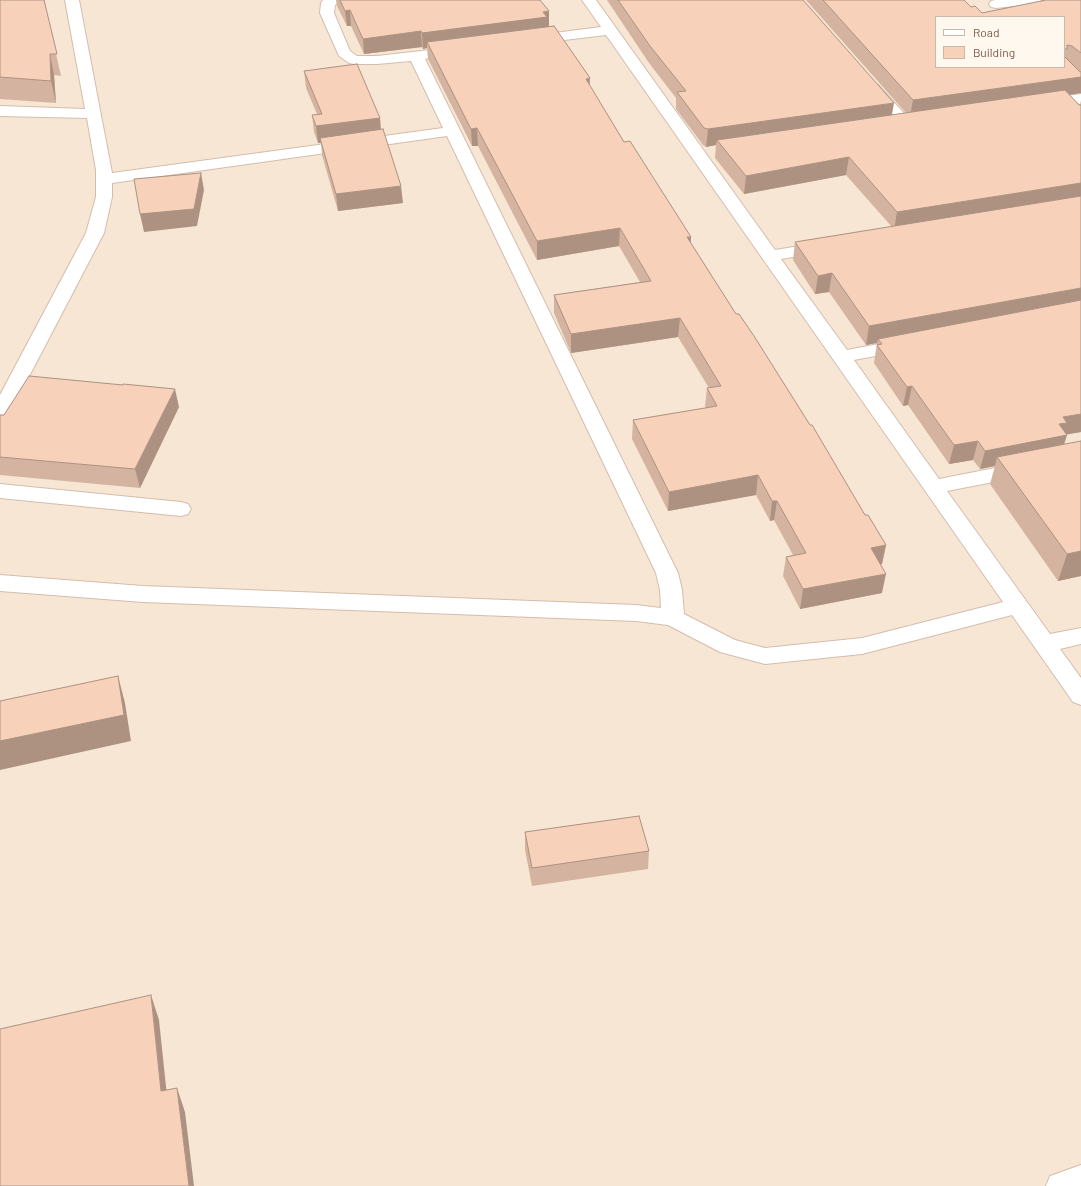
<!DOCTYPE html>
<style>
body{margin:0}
#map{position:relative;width:1081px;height:1186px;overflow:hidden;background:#fef4e6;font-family:Barlow,sans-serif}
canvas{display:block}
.legend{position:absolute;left:935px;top:16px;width:130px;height:52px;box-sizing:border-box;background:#fff8ee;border:1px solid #cab8ab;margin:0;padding:5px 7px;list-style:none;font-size:12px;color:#7b5947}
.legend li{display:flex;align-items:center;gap:8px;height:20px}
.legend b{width:20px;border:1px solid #cab8ab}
</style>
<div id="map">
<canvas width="1081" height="1186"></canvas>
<ul class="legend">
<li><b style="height:5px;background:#fff"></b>Road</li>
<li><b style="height:11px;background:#f7d1ba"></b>Building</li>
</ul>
</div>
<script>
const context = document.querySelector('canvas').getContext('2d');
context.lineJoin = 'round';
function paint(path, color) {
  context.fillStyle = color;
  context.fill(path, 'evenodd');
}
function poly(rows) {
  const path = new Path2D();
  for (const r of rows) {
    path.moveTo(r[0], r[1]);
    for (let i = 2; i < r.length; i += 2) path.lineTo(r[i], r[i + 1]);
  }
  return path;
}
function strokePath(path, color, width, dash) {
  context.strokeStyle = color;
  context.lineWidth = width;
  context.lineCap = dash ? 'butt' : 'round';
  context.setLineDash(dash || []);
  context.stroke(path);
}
const residential = poly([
 [0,0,1081,0,1081,1186,0,1186],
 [936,17,1064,17,1064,67,936,67]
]);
const minor = poly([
 [65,0,79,0,112,173,443,128,411,61,377,64,354,64,349,63,339,56,320,13,321,3,323,0,341,0,335,5,334,13,350,51,357,56,377,56,430,50,435,51,437,54,435,57,425,59,678,573,682,590,684,614,735,640,765,648,862,638,1003,602,606,35,531,44,526,43,524,40,526,37,531,36,601,27,582,0,596,0,775,250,824,242,830,243,833,247,830,251,781,259,847,350,905,339,912,341,914,345,912,349,854,360,939,479,1081,451,1081,465,947,491,1050,634,1081,628,1081,644,1060,649,1081,678,1081,705,1073,702,1012,615,862,654,765,664,720,652,668,625,636,621,143,602,0,591,0,575,143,586,636,605,661,608,660,590,656,573,447,136,112,183,112,197,104,233,10,413,7,417,0,419,0,395,86,233,96,197,96,170,87,118,0,116,0,106,85,109,65,0],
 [995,0,1041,0,1039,3,1034,4,996,8,991,7,989,4,991,1,995,0],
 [873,83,878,85,911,121,913,124,911,127,905,129,899,127,868,91,865,88,868,85,873,83],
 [1081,94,1081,104,1045,109,1040,107,1037,104,1040,101,1045,99,1081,94],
 [0,484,181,502,188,504,191,509,188,514,181,516,0,498,0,484],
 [1081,1165,1081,1186,1046,1186,1050,1176,1081,1165]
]);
const wall = poly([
 [0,0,44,0,61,76,54,75,56,103,0,99],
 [336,0,540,0,549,27,589,85,624,142,691,237,691,244,865,515,886,545,882,564,881,564,882,593,800,609,783,576,786,557,793,555,774,520,770,521,756,495,668,511,632,439,633,420,706,408,705,407,707,388,709,388,678,337,571,353,554,313,554,295,640,282,619,246,537,260,478,146,472,146,428,59,427,48,423,49,422,47,364,54,351,26,347,26,337,6],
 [607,0,803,0,892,115,906,113,806,0,964,0,971,7,982,13,1081,0,1081,93,1069,95,1080,105,1081,100,1081,432,1067,434,1064,445,1081,442,1081,576,1058,581,990,484,995,466,980,469,973,460,949,464,908,405,903,406,874,363,877,343,866,345,829,292,815,294,793,260,795,242,892,227,846,175,744,194,715,158,716,145,706,147,703,145,676,109,676,98,649,63],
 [936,17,1064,17,1064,67],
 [304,71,380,118,381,130,403,203,338,211,322,155,321,143,318,143,314,132,312,115,317,114,306,88],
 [179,407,140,488,0,475,0,415,4,415],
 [525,832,649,851,648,869,532,886,525,850]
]);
const shadedWall = poly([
 [350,10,351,26,347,26,345,11],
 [549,11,549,27,427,42,427,48,423,49,422,33],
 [421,31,422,47,364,54,363,39],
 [50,54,54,75,56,103,51,81],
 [1081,77,1081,93,910,117,913,100],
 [590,78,589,96,586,79],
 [894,103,891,120,717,140,716,145,706,147,708,129],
 [380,118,381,135,320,138,321,143,318,143,316,126],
 [477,128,478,146,472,146,471,129],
 [849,157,846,175,744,194,746,176],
 [201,173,204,190,197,226,144,232,140,214],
 [1081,183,1081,200,894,230,897,212],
 [401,186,403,203,338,211,336,194],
 [620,228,619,246,537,260,537,241],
 [687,237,691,237,690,255],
 [832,273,829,292,815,294,818,276],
 [1081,288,1081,305,878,339,877,343,866,345,869,326],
 [680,318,678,337,571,353,571,334],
 [912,386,908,405,903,406,907,387],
 [175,389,179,407,140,488,135,469],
 [1081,414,1081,432,1064,435,1067,435,1061,453,997,457,995,466,980,469,985,451,1059,424,1063,417],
 [978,441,973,460,949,464,954,445],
 [758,475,756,495,668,511,669,492],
 [772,501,777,501,774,520,770,521],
 [886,545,882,564,867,567,871,548],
 [1081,551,1081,576,1058,581,1067,554],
 [886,574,882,593,800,609,803,589],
 [118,676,125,703,131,741,0,770,0,741],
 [151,995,159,1020,169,1115,161,1091],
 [177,1088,185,1112,194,1186,189,1186]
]);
const building = poly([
 [0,0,44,0,57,54,50,54,51,81,0,77,0,0],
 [340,0,540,0,549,11,543,12,547,17,422,33,421,31,363,39,350,10,345,11,340,0],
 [618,0,803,0,894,103,708,129,704,128,677,92,686,91,650,46,618,0],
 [823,0,964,0,971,7,975,6,982,13,1046,0,1081,0,1081,53,1072,46,1067,45,1067,49,1064,49,1064,17,936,17,936,67,1064,67,1064,56,1079,71,1081,72,1081,77,913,100,823,0],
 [554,26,590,78,586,79,624,142,630,141,691,237,687,237,736,314,739,314,754,336,810,425,812,425,865,515,868,515,886,545,871,548,886,574,803,589,786,557,806,553,777,501,772,501,758,475,669,492,633,420,717,406,707,388,721,386,680,318,571,334,554,295,651,281,620,228,537,241,477,128,471,129,427,42,554,26],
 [357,64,380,118,316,126,312,115,322,114,304,71,357,64],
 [1065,90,1079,105,1081,105,1081,183,897,212,849,157,746,176,717,140,1065,90],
 [383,129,401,186,336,194,320,138,383,129],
 [201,173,194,209,140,214,134,179,201,173],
 [1081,196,1081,288,869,326,832,273,818,276,795,242,1081,196],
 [1081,300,1081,414,1063,417,1067,423,1059,424,1067,435,985,451,978,441,954,445,912,386,907,387,877,345,882,344,878,339,1081,300],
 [29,376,123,385,123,384,175,389,135,469,0,457,0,415,4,415,29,376],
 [1081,441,1081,551,1067,554,997,457,1081,441],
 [118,676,124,715,0,741,0,701,118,676],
 [639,816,649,851,532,868,525,832,639,816],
 [151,995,161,1091,177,1088,189,1186,0,1186,0,1029,151,995]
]);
paint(residential, '#f7e6d3');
strokePath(minor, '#d4bdad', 2);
paint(minor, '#fff');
paint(wall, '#d4b4a0');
paint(shadedWall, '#ad9282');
paint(building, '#f7d1ba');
strokePath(building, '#ad9282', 1);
</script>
